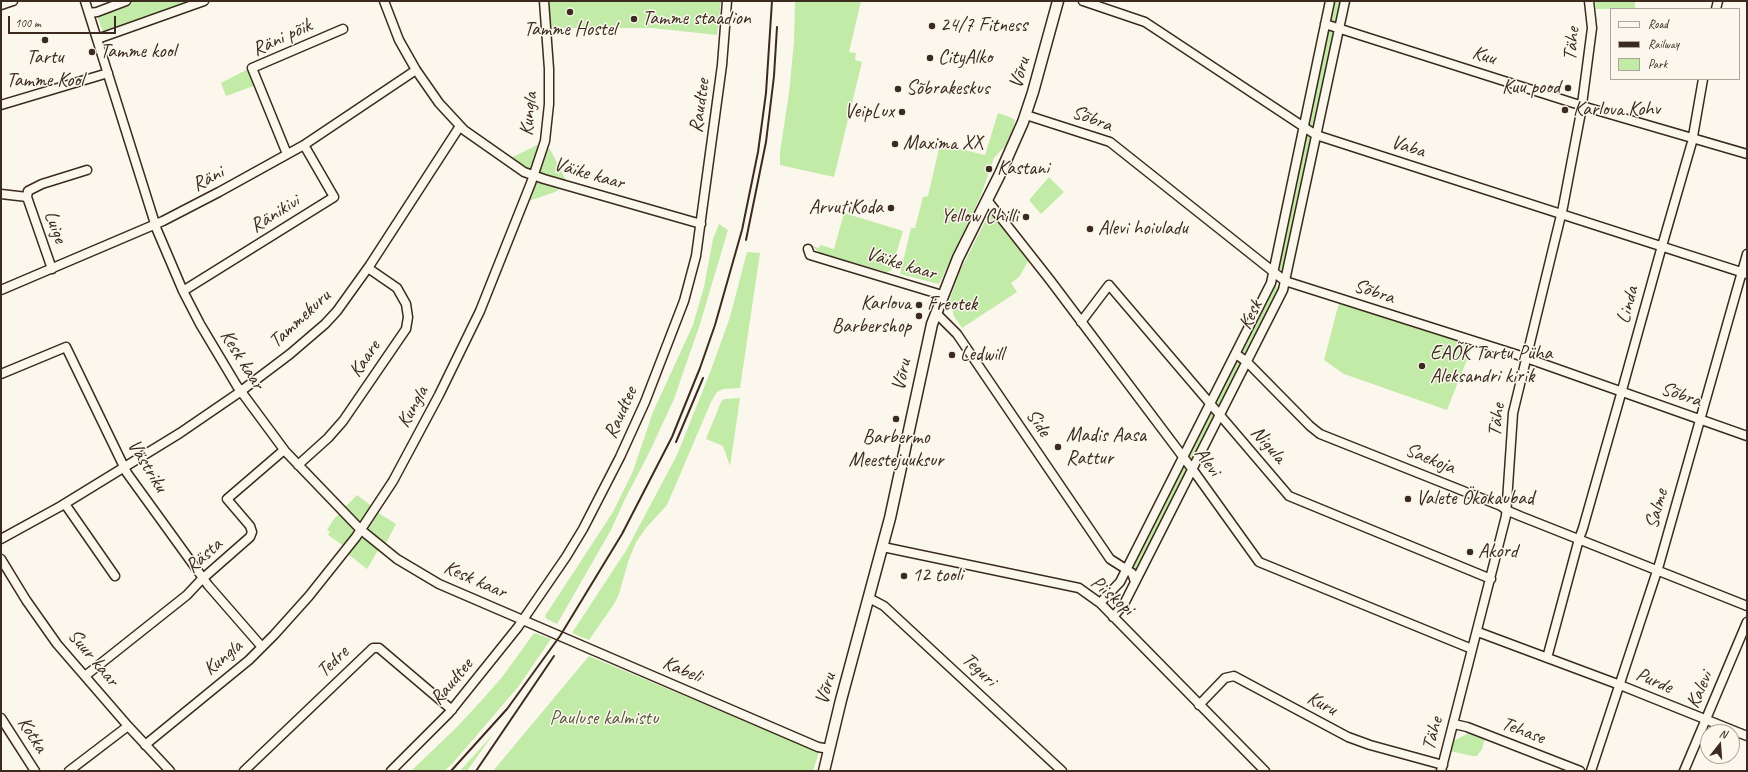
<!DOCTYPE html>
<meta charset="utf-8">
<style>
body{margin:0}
#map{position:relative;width:1748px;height:772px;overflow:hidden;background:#fbf7ec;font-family:Caveat,sans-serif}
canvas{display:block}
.frame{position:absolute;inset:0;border:2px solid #3b2a1e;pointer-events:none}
.legend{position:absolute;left:1610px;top:8px;width:130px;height:72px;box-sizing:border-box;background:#fbf7ec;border:1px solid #aea59a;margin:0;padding:5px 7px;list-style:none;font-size:12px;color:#3b2a1e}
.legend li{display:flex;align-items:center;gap:8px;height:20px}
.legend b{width:20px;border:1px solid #aea59a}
.north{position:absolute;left:1700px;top:724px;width:40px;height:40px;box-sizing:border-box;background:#fbf7ec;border:1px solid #aea59a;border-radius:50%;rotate:17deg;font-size:11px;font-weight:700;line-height:16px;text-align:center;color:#3b2a1e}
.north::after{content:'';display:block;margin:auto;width:14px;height:18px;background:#3b2a1e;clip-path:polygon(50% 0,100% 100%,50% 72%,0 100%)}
.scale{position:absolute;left:8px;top:16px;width:108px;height:18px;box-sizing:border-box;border:2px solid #3b2a1e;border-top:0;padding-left:5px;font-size:12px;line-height:14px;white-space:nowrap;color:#3b2a1e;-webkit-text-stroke:3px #fbf7ec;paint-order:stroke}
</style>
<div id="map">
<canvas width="1748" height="772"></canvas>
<div class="frame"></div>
<ul class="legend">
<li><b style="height:5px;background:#fbf7ec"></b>Road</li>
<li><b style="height:5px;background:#3b2a1e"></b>Railway</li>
<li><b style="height:11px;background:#c1eba7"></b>Park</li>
</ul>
<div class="north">N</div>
<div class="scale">100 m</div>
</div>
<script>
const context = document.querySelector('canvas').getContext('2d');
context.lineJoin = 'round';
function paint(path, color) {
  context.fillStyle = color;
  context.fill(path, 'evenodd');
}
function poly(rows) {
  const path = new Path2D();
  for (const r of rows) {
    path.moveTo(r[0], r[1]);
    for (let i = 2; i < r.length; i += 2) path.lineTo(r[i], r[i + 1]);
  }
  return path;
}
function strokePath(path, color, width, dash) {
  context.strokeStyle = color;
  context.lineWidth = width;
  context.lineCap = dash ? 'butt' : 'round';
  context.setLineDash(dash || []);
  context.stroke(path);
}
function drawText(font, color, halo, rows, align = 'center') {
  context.font = font + ' Caveat,sans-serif';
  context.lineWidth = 3;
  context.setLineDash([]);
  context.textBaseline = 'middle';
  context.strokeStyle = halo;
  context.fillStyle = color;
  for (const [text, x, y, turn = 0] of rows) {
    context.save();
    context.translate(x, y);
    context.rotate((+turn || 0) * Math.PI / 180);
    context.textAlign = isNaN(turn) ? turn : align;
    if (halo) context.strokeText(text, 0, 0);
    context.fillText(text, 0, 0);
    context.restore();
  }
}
const green = poly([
 [130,1,192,1,104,34,96,13],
 [548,1,721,1,717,35,652,28,550,28],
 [795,1,861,1,849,52,856,53,855,60,862,62,834,177,780,165,780,152,789,93,794,41],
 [1330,1,1345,1,1286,273,1278,268,1276,262],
 [1595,1,1635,1,1635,9,1596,9],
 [252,67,259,84,226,96,221,83],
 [998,113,1012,118,1015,120,1013,129,1005,146,994,158,981,195,939,284,900,274,911,228,915,228,923,197,928,196,940,144,985,155],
 [543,142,551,151,570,188,563,186,555,192,523,203,534,176,505,161],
 [1049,177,1064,192,1041,214,1029,200],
 [844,213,903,231,891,271,887,272,820,253,812,246,819,248,820,245,834,249],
 [991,213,1029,260,1019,277,1011,283,1017,292,962,328,954,316,950,302,951,296,960,271,989,214],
 [719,224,728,230,700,324,674,399,649,453,625,499,611,530,557,624,547,619,545,616,613,512,633,471,653,412,693,325,704,287,713,239],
 [747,252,760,253,740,388,723,389,717,392,711,402,667,505,646,528,636,542,628,562,619,594,614,604,589,640,572,633,627,549,677,455,711,370,730,317],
 [1271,283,1283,290,1138,577,1129,564],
 [1340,299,1474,342,1447,410,1344,374,1324,360],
 [740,398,730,466,723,446,706,439,721,402,724,399],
 [357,495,373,507,372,509,396,524,383,549,380,547,367,569,343,550,345,547,328,535,330,532,327,530,334,519],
 [534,633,551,639,518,687,452,764,444,771,411,771,456,728,482,700,503,676],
 [589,656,819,752,813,771,493,771],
 [494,733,467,771,460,771,469,761],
 [1469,733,1485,739,1482,749,1477,756,1472,756,1450,751,1453,741]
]);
const minor = poly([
 [85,1,157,230,183,291,200,324,237,386,285,451,360,529,397,559,439,584,818,747,829,749],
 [384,1,399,40,416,70,439,103,464,130,524,172,544,179,701,224],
 [1083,1,1145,22,1316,135,1747,274],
 [1,5,13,1],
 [1716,9,1718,1],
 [89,13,97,12,126,1],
 [1325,24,1589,108,1747,154],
 [98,40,100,38,204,1],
 [1,105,108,73],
 [1026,115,1110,142,1285,281,1515,354,1747,436],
 [287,154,252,68,343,29],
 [1,194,27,197,52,269],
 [27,197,28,191,42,184,87,170],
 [987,200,1050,280,1193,470,1259,562,1472,649],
 [808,249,810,255,942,295],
 [1,290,163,221,219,192,304,145,416,70],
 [183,291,334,197,304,145],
 [936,313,957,334,1110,559,1132,573,1135,582],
 [1081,322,1109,285,1289,496,1491,579],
 [1236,354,1247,362,1310,426,1320,434,1501,506,1506,510,1520,516,1747,606],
 [1,374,66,347,127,473,208,585,262,647],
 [298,465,328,438,343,421,406,329,408,317,406,304,397,288,368,268],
 [65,504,115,576],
 [1,539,61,506,180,433,237,394,290,354,325,324,337,311,370,265,460,126],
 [883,547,1079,588,1100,603,1265,771],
 [1,559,26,600,57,644,128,726,170,771],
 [869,598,884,606,1062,771],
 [1100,603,1120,582,1271,283,1330,1],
 [1113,617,1124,604,1283,290,1345,1],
 [1478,632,1620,685,1747,736],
 [1547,658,1579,539,1583,528,1619,401,1660,253,1692,142,1703,79],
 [85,676,187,595,201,580,250,537,252,532,250,526,227,499,284,450],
 [1199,705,1225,678,1234,676,1348,737,1370,745,1443,765],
 [1,718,35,771],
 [1454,724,1467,727,1580,771],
 [145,745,249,660,274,635,309,596,356,537,393,481,439,395,480,311,531,183,545,141,549,104,549,69,544,1],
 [69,771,128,726],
 [244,771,373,648,379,648,386,654,452,710],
 [391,771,449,713,518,627,566,557,583,529,620,457,645,402,684,301,696,256,722,65,727,1],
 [1441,771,1506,516,1513,413,1563,207,1581,112,1592,28,1589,1],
 [1591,771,1659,565,1747,254],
 [1684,771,1747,622]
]);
const major = poly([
 [824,771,841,700,890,518,932,324,958,258,1000,174,1023,122,1033,92,1058,1]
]);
const rail = poly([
 [746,240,766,142,774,76,777,27],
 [676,442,703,378],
 [451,771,507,709,560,636,622,534,672,437,700,368,715,325,742,230,758,152,766,93,772,1],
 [476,771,554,656]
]);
const markers = [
 [570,12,4,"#3b2a1e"],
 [634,19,4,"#3b2a1e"],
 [932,26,4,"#3b2a1e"],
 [45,40,4,"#3b2a1e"],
 [92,52,4,"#3b2a1e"],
 [930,58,4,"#3b2a1e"],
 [1568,88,4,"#3b2a1e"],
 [898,89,4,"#3b2a1e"],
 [1565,110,4,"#3b2a1e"],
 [902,112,4,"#3b2a1e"],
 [895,144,4,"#3b2a1e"],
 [989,169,4,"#3b2a1e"],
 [891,208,4,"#3b2a1e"],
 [1026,217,4,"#3b2a1e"],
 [1090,229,4,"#3b2a1e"],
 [919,305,4,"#3b2a1e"],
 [919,316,4,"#3b2a1e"],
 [952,355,4,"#3b2a1e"],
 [1422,366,4,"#3b2a1e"],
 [896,419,4,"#3b2a1e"],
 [1058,447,4,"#3b2a1e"],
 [1408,499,4,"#3b2a1e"],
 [1470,552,4,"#3b2a1e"],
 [904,576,4,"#3b2a1e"]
];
const poiNames = [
 ["Tamme staadion",642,19],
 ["24/7 Fitness",940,26],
 ["Tamme Hostel",570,30,"center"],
 ["Tamme kool",100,52],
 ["Tartu",45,58,"center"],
 ["Tamme Kool",45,81,"center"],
 ["CityAlko",938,58],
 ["Kuu pood",1560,88,"right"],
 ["Sõbrakeskus",906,89],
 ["Karlova Kohv",1573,110],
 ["VeipLux",894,112,"right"],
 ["Maxima XX",903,144],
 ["Kastani",997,169],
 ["ArvutiKoda",883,208,"right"],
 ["Yellow Chilli",1018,217,"right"],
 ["Alevi hoiuladu",1098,229],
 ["Karlova",911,304,"right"],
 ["Barbershop",911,327,"right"],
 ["Freotek",927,305],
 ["EAÕK Tartu Püha",1430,354],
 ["Aleksandri kirik",1430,377],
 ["Ledwill",960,355],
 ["Madis Aasa",1066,436],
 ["Rattur",1066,459],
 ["Barbermo",896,438,"center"],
 ["Meestejuuksur",896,461,"center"],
 ["Valete Ökokaubad",1416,499],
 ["Akord",1478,552],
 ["12 tooli",912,576]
];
const streetNames = [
 ["Räni põik",282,38,-25],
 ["Tähe",1572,44,-84],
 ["Kuu",1484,56,17],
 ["Võru",1020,73,-74],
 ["Raudtee",700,106,-82],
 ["Kungla",529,114,-84],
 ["Sõbra",1092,119,21],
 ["Vaba",1408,147,18],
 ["Väike kaar",589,174,16],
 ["Räni",208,179,-28],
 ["Ränikivi",275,214,-32],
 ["Luige",55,227,70],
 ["Väike kaar",901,264,17],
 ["Sõbra",1374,292,18],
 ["Linda",1628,305,-75],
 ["Kesk",1251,315,-64],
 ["Tammekuru",300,319,-43],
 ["Kaare",365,359,-56],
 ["Kesk kaar",242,360,58],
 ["Võru",902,375,-78],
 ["Sõbra",1681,395,19],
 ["Kungla",413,407,-61],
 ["Raudtee",621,413,-66],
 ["Tähe",1497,420,-83],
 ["Side",1038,423,56],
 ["Nigula",1268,445,49],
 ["Saekoja",1430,459,22],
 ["Alevi",1207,462,53],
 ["Västriku",147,466,58],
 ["Salme",1657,509,-75],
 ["Rästa",204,556,-42],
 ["Kesk kaar",475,580,24],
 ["Piiskopi",1112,596,40],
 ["Suur kaar",93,658,50],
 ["Kungla",223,658,-40],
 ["Tedre",333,662,-44],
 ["Kabeli",682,670,23],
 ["Teguri",979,670,43],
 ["Purde",1654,681,23],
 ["Raudtee",452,682,-50],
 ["Võru",826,689,-75],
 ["Kalevi",1700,690,-67],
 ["Kuru",1322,704,28],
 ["Tehase",1523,731,21],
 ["Tähe",1433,734,-75],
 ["Kotka",32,735,57]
];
const parkNames = [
 ["Pauluse kalmistu",604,719]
];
paint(green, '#c1eba7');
strokePath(minor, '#3b2a1e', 11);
strokePath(major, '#3b2a1e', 13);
strokePath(minor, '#fbf7ec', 8);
strokePath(major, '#fbf7ec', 10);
strokePath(rail, '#3b2a1e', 2);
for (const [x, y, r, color] of markers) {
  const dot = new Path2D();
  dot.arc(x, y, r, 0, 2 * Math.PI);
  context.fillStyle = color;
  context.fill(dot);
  strokePath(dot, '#fbf7ec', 1.5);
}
drawText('20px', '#3b2a1e', '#fbf7ec', poiNames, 'left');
drawText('20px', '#3b2a1e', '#fbf7ec', streetNames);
drawText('20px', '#5c5a40', '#fbf7ec', parkNames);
</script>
